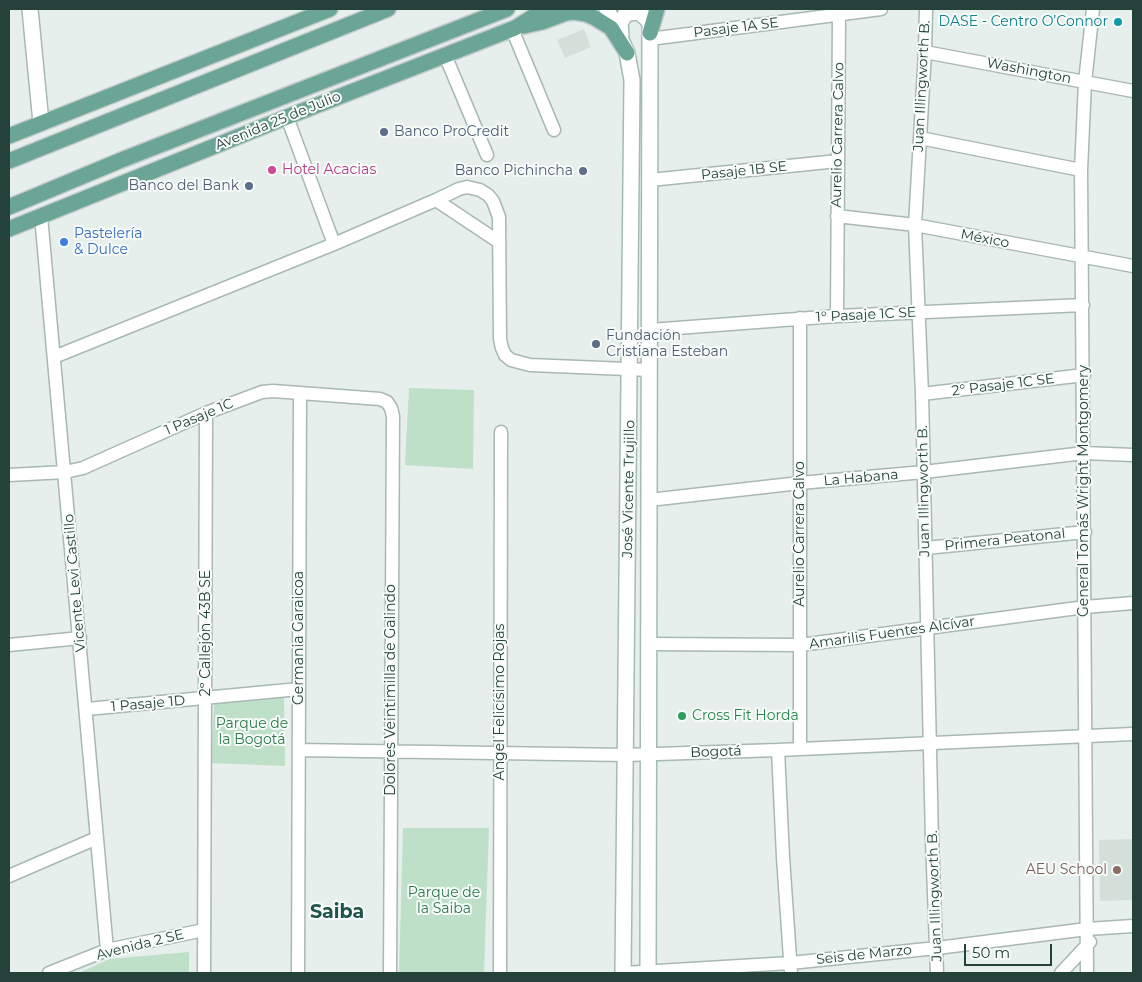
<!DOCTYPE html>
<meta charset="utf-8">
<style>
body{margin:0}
#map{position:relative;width:1142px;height:982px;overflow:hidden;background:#e6efeb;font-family:Montserrat,sans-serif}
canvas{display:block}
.frame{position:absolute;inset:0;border:10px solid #24423a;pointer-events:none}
.scale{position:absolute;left:964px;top:944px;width:88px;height:22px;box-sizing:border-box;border:2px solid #24423a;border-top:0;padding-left:6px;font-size:15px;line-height:18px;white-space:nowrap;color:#24423a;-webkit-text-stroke:4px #f7fbf9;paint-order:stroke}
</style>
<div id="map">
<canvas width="1142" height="982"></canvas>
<div class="frame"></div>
<div class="scale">50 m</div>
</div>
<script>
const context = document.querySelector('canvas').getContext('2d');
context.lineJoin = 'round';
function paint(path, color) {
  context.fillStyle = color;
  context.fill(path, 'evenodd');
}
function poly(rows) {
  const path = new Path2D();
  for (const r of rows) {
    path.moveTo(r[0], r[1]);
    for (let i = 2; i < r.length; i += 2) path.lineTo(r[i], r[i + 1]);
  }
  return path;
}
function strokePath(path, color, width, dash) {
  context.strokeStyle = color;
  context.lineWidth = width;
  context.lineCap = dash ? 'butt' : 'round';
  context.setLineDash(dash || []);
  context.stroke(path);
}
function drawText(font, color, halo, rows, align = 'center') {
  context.font = font + ' Montserrat,sans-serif';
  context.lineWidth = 4;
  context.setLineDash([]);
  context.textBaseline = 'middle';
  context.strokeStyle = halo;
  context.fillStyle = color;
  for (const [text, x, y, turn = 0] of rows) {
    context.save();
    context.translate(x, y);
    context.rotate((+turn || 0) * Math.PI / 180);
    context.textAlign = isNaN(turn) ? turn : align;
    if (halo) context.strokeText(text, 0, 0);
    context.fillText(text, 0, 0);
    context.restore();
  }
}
const built = poly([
 [584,29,591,47,565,58,557,40],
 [1133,839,1133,900,1100,901,1099,840]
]);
const green = poly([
 [409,388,474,390,473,469,405,465],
 [284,697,285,766,211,763,214,704],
 [403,828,489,828,484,973,399,973],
 [189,952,189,973,79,973,109,959]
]);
const minor = poly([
 [926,9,925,52,915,225,922,394,932,840,937,973],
 [512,29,554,130],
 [650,39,881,9],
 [925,52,1133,91],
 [445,55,487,155],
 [287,117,334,244],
 [920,138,1081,170],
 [650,180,838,161],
 [436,200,459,189,467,187,480,190,488,195,493,201,499,217,500,339,502,348,505,355,511,360,530,365,650,370],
 [41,216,107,950],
 [837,216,915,225,1133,266],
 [837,316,839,15],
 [650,330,837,316,1083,305],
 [54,357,334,244,436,200,499,242],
 [922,394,1084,375],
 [9,475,65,472,83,468,206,413,262,392,273,391,380,399,387,402,391,408,393,416,390,973],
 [649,500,800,483,924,472,1084,453,1133,455],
 [926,548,1085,532],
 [649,644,800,645,1085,607,1133,603],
 [9,645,80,638],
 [87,709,299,689],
 [800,749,800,318],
 [299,750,626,755,778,750,1133,734],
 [778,750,783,857,791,973],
 [9,876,97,838],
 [49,973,107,950,204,930],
 [204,973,206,413],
 [298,973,300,393],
 [500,973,501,432],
 [624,973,790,963,937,948,1087,929,1133,926],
 [1061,973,1090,942],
 [1087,973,1081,170,1085,82,1093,9]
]);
const tertiary = poly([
 [30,9,41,123]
]);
const secondary = poly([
 [607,9,627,53,632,80,623,973],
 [621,36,620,23,625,15,629,13,639,12,646,18,650,23],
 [648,973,650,20]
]);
const primary = poly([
 [524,26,542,22,566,13,574,12,586,14,595,18,611,28,627,53],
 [650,33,657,9],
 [9,136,330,9],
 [9,161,388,9],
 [9,207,119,161,507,9],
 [9,229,287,117,515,28,545,9]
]);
const markers = [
 [1118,22,5,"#0f9aa8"],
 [384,132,5,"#5c6f8a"],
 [272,170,5,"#d1479c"],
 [583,171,5,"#5c6f8a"],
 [249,186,5,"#5c6f8a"],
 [64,242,5,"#3f7fe0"],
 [596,344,5,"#5c6f8a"],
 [682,716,5,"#2e9e5b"],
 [1117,870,5,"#8d6e63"]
];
const cultureNames = [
 ["DASE - Centro O’Connor",1108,22]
];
const streetNames = [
 ["Pasaje 1A SE",736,28,-7],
 ["Washington",1029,71,11],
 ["Juan Illingworth B.",922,86,-87],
 ["Avenida 25 de Julio",278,121,-22],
 ["Aurelio Carrera Calvo",838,135,-89],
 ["Pasaje 1B SE",744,171,-6],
 ["México",985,239,11],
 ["1° Pasaje 1C SE",866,315,-3],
 ["2° Pasaje 1C SE",1003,385,-7],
 ["1 Pasaje 1C",199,417,-23],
 ["La Habana",861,478,-5],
 ["José Vicente Trujillo",629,489,-89],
 ["Juan Illingworth B.",924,491,-91],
 ["General Tomás Wright Montgomery",1084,491,-90],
 ["Aurelio Carrera Calvo",800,534,-90],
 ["Primera Peatonal",1005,540,-6],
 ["Vicente Levi Castillo",75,583,-95],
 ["2º Callejón 43B SE",206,633,-90],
 ["Amarilis Fuentes Alcívar",892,633,-8],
 ["Germania Garaicoa",299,638,-90],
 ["Dolores Veintimilla de Galindo",391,690,-90],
 ["Angel Felicísimo Rojas",500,702,-90],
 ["1 Pasaje 1D",148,704,-5],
 ["Bogotá",716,752,-2],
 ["Juan Illingworth B.",935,896,-92],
 ["Avenida 2 SE",140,945,-14],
 ["Seis de Marzo",864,955,-6]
];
const serviceNames = [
 ["Banco ProCredit",394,132],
 ["Banco Pichincha",573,171,"right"],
 ["Banco del Bank",239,186,"right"],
 ["Fundación",606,336],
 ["Cristiana Esteban",606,352]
];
const hotelNames = [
 ["Hotel Acacias",282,170]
];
const shopNames = [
 ["Pastelería",74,234],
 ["& Dulce",74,250]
];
const leisureNames = [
 ["Cross Fit Horda",692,716]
];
const parkNames = [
 ["Parque de",252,724],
 ["la Bogotá",252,740],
 ["Parque de",444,893],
 ["la Saiba",444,909]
];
const educationNames = [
 ["AEU School",1107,870]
];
const districtNames = [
 ["Saiba",337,912]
];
paint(built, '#d4dfda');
paint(green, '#bfe0c8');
strokePath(minor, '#a8b8b2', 15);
strokePath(tertiary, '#a8b8b2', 18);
strokePath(secondary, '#a4bbb3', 18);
strokePath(primary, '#c2cac8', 18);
strokePath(minor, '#fff', 12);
strokePath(tertiary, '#fff', 15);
strokePath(secondary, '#fff', 15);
strokePath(primary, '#6aa596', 15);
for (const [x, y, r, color] of markers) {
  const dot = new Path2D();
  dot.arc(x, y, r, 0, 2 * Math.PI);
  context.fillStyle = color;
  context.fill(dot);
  strokePath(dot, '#f7fbf9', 2);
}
drawText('14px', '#0d838f', '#f7fbf9', cultureNames, 'right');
drawText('14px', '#24423a', '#f7fbf9', streetNames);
drawText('14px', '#4e5e75', '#f7fbf9', serviceNames, 'left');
drawText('14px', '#b23c85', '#f7fbf9', hotelNames, 'left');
drawText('14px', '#366cbe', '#f7fbf9', shopNames, 'left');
drawText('14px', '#27864d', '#f7fbf9', leisureNames, 'left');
drawText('14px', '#2d7a4b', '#f7fbf9', parkNames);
drawText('14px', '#785e54', '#f7fbf9', educationNames, 'right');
drawText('bold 19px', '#1f5548', '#f7fbf9', districtNames);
</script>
